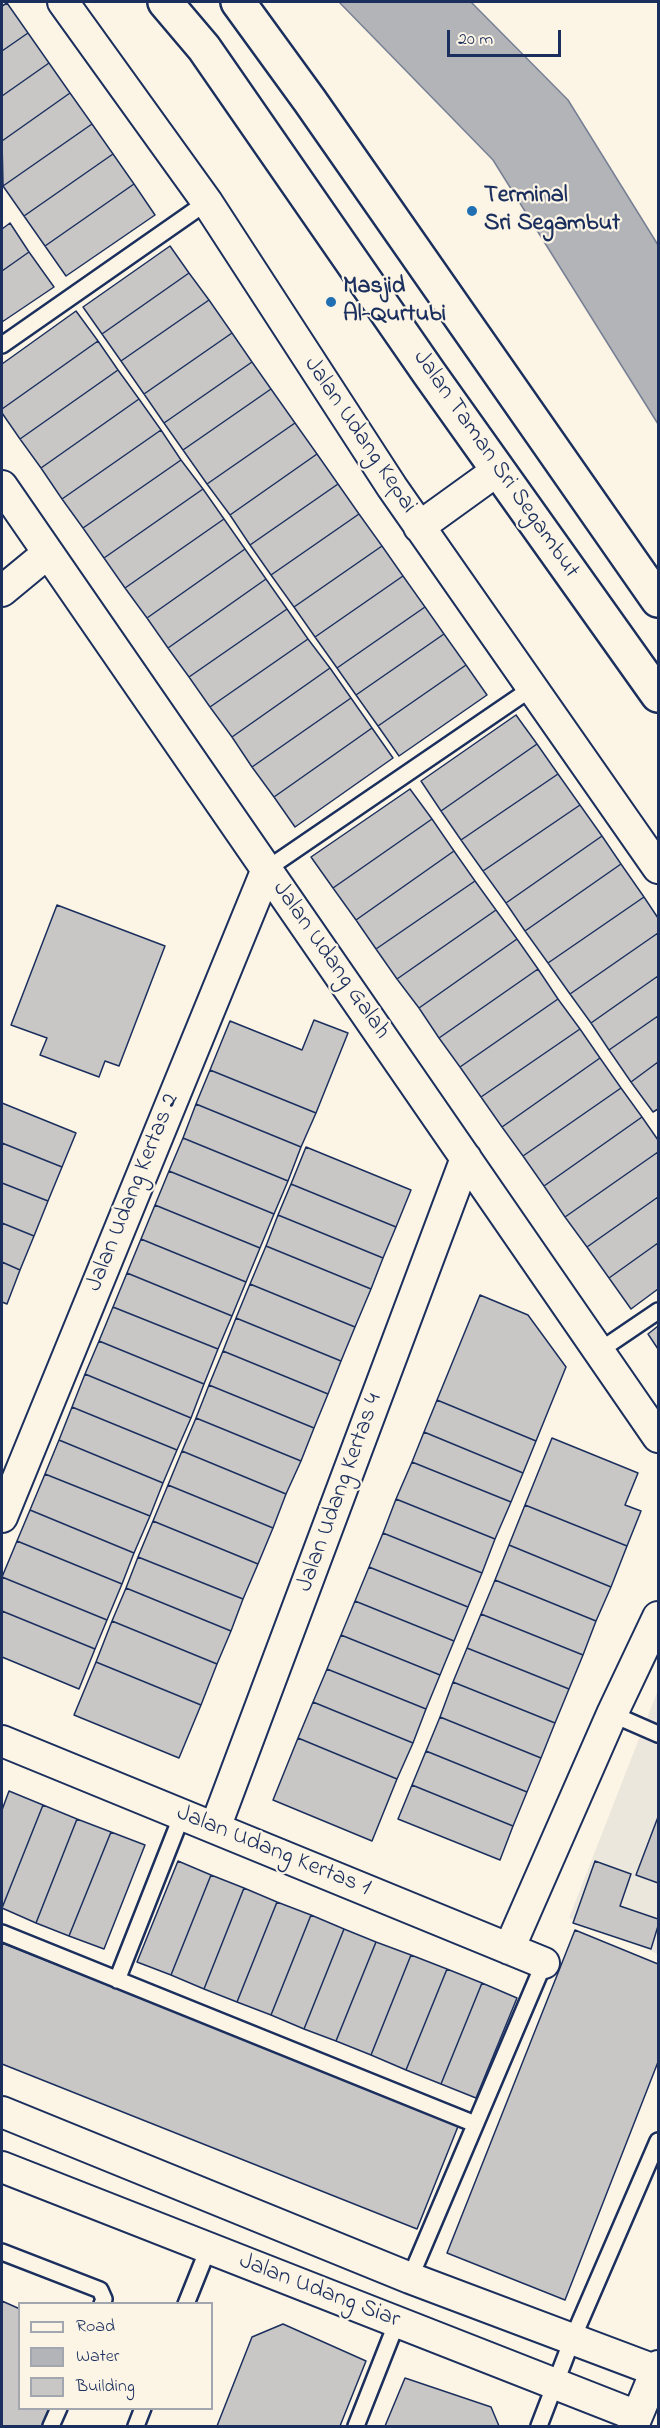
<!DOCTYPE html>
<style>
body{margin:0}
#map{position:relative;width:660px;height:2428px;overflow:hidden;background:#fcf5e5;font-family:"Indie Flower",sans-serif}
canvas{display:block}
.frame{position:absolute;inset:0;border:3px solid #1b2f5e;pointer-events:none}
.legend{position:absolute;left:18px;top:2302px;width:195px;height:108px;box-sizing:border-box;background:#fcf5e5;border:2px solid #a2a6af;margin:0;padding:8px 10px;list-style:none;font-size:18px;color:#1b2f5e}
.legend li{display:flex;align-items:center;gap:12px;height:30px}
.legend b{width:30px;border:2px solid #a2a6af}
.scale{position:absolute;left:447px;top:30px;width:114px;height:27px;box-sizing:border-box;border:3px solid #1b2f5e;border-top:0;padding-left:8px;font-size:18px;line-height:21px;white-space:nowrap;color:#1b2f5e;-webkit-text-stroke:4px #fcf5e5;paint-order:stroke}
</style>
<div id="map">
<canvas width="660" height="2428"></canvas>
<div class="frame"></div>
<ul class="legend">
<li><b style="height:8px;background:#fcf5e5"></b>Road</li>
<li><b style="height:16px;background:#b2b4b8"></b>Water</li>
<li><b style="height:16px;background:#c8c7c6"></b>Building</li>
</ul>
<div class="scale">20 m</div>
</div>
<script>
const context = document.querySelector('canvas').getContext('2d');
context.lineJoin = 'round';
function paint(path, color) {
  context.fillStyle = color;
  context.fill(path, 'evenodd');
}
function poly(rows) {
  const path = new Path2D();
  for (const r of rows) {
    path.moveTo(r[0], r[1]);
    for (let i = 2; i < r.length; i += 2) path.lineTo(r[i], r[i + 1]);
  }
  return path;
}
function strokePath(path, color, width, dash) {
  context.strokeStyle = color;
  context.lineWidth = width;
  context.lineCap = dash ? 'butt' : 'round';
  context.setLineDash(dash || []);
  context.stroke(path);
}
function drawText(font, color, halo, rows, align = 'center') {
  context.font = font + ' "Indie Flower",sans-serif';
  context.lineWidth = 4.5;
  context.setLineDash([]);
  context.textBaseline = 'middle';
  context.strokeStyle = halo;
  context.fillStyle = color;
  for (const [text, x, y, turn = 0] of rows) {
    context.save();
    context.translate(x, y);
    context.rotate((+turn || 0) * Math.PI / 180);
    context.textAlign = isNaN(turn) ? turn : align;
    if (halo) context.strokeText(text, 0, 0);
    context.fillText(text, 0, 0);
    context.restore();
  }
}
const built = poly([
 [658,1690,658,1954,569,1918]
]);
const water = poly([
 [339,2,471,2,568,100,658,245,658,424,493,160,339,2]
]);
const building = poly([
 [7,3,28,33,2,51,2,6,7,3],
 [28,33,49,63,2,96,2,51,28,33],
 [49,63,70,93,2,141,2,96,49,63],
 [70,93,92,124,3,186,2,141,70,93],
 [92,124,113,154,24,216,3,186,92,124],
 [113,154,134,184,45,246,24,216,113,154],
 [134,184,155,215,66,276,45,246,134,184],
 [10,223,29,252,2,271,2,229,10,223],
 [170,246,189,273,102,334,83,307,170,246],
 [29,252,54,287,2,322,2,271,29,252],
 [189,273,209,300,121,361,102,334,189,273],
 [209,300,232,333,144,394,121,361,209,300],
 [76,311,98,341,2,409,2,364,76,311],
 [232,333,252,362,164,423,144,394,232,333],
 [98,341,118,370,20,439,2,413,2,409,98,341],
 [252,362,271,389,183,450,164,423,252,362],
 [118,370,139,399,41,468,20,439,118,370],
 [271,389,295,423,207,484,183,450,271,389],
 [139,399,161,430,62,499,41,468,139,399],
 [295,423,317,454,230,515,207,484,295,423],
 [161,430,181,460,83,528,62,499,161,430],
 [317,454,338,484,250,545,230,515,317,454],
 [181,460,203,489,104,558,83,528,181,460],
 [338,484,359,514,271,575,250,545,338,484],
 [203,489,224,519,125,588,104,558,203,489],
 [359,514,382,546,294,607,271,575,359,514],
 [224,519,245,549,147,618,125,588,224,519],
 [382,546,403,576,315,637,294,607,382,546],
 [245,549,266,579,168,648,147,618,245,549],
 [403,576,425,607,337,668,315,637,403,576],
 [266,579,287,609,189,677,168,648,266,579],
 [425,607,444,634,356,695,337,668,425,607],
 [287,609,308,639,210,707,189,677,287,609],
 [444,634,466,665,378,726,356,695,444,634],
 [308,639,330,668,232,737,210,707,308,639],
 [466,665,487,695,399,756,378,726,466,665],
 [330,668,351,698,252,767,232,737,330,668],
 [351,698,372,728,274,797,252,767,351,698],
 [516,715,537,744,441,811,421,781,516,715],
 [372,728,393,758,295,827,274,797,372,728],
 [537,744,558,774,461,840,441,811,537,744],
 [558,774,580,805,483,871,461,840,558,774],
 [410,789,432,819,333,888,311,857,410,789],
 [580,805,602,836,506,903,483,871,580,805],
 [432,819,454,851,356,920,333,888,432,819],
 [602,836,621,864,525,931,506,903,602,836],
 [454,851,475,881,376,949,356,920,454,851],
 [621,864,644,897,548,963,525,931,621,864],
 [475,881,496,910,397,979,376,949,475,881],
 [644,897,658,918,658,933,570,994,548,963,644,897],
 [57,905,165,946,119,1066,105,1061,99,1077,40,1055,47,1038,11,1025,57,905],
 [496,910,517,939,419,1008,397,979,496,910],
 [658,933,658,976,591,1023,570,994,658,933],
 [517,939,538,969,439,1038,419,1008,517,939],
 [538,969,558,999,460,1067,439,1038,538,969],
 [658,976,658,1016,609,1050,591,1023,658,976],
 [558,999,580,1029,481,1097,460,1067,558,999],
 [658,1016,658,1062,631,1082,609,1050,658,1016],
 [314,1020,348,1033,316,1113,210,1070,230,1021,302,1050,314,1020],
 [580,1029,600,1058,502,1127,481,1097,580,1029],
 [600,1058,621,1088,523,1156,502,1127,600,1058],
 [658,1062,658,1109,653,1112,631,1082,658,1062],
 [210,1070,316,1113,301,1147,196,1104,210,1070],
 [621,1088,642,1117,544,1186,523,1156,621,1088],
 [2,1103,76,1133,62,1167,2,1143,2,1103],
 [196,1104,301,1147,288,1181,183,1138,196,1104],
 [642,1117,658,1140,658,1152,565,1217,544,1186,642,1117],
 [183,1138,288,1181,274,1214,169,1171,183,1138],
 [2,1143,62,1167,48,1201,2,1183,2,1143],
 [306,1147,411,1190,396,1227,291,1184,306,1147],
 [658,1152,658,1197,587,1247,565,1217,658,1152],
 [169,1171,274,1214,260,1248,155,1205,169,1171],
 [2,1183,48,1201,34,1236,2,1223,2,1183],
 [291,1184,396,1227,383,1258,278,1215,291,1184],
 [658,1197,658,1243,609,1278,587,1247,658,1197],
 [155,1205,260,1248,246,1282,141,1239,155,1205],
 [278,1215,383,1258,371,1289,266,1246,278,1215],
 [2,1223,34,1236,20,1270,2,1262,2,1223],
 [141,1239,246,1282,232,1316,127,1273,141,1239],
 [658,1243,658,1289,631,1309,609,1278,658,1243],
 [266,1246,371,1289,355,1327,250,1284,266,1246],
 [2,1262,20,1270,7,1304,2,1302,2,1262],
 [127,1273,232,1316,218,1349,113,1307,127,1273],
 [250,1284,355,1327,341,1361,236,1318,250,1284],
 [480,1295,528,1315,566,1367,536,1441,437,1400,480,1295],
 [113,1307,218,1349,204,1384,99,1341,113,1307],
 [236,1318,341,1361,328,1394,223,1351,236,1318],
 [658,1326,658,1349,648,1334,658,1326],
 [99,1341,204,1384,191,1418,85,1374,99,1341],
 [223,1351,328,1394,314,1428,209,1385,223,1351],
 [85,1374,191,1418,177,1450,72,1407,85,1374],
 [209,1385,314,1428,301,1461,196,1418,209,1385],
 [437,1400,536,1441,523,1473,424,1432,437,1400],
 [72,1407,177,1450,163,1483,59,1440,72,1407],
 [196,1418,301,1461,286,1494,182,1451,196,1418],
 [424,1432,523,1473,511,1502,412,1462,424,1432],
 [552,1438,638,1473,625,1505,641,1511,627,1546,525,1505,552,1438],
 [59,1440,163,1483,150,1516,45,1474,59,1440],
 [182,1451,286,1494,273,1528,168,1485,182,1451],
 [412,1462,511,1502,495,1539,396,1499,412,1462],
 [45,1474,150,1516,134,1553,30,1510,45,1474],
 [168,1485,273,1528,258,1564,153,1521,168,1485],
 [396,1499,495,1539,482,1573,383,1533,396,1499],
 [525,1505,627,1546,611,1587,509,1545,525,1505],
 [30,1510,134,1553,122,1584,17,1541,30,1510],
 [153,1521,258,1564,243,1599,138,1557,153,1521],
 [383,1533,482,1573,468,1607,369,1567,383,1533],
 [17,1541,122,1584,107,1620,2,1577,17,1541],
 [509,1545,611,1587,596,1621,495,1580,509,1545],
 [138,1557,243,1599,231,1631,126,1588,138,1557],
 [369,1567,468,1607,454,1641,355,1601,369,1567],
 [2,1577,107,1620,95,1649,2,1611,2,1577],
 [495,1580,596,1621,583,1655,481,1614,495,1580],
 [126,1588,231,1631,217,1664,112,1621,126,1588],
 [355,1601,454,1641,440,1675,341,1635,355,1601],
 [2,1611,95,1649,79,1689,2,1657,2,1611],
 [481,1614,583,1655,569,1689,467,1648,481,1614],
 [112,1621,217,1664,201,1705,96,1662,112,1621],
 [341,1635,440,1675,426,1709,327,1669,341,1635],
 [467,1648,569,1689,555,1723,453,1682,467,1648],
 [96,1662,201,1705,179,1758,74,1715,96,1662],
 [327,1669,426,1709,413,1743,313,1702,327,1669],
 [453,1682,555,1723,541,1758,440,1717,453,1682],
 [313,1702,413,1743,397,1779,298,1738,313,1702],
 [440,1717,541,1758,527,1792,426,1751,440,1717],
 [298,1738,397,1779,372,1841,273,1800,298,1738],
 [426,1751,527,1792,513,1826,412,1785,426,1751],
 [412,1785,513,1826,500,1860,398,1819,412,1785],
 [9,1791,43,1805,2,1908,2,1810,9,1791],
 [43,1805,77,1819,36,1923,2,1908,43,1805],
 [658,1817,658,1883,636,1875,658,1817],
 [77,1819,111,1832,69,1936,36,1923,77,1819],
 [111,1832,145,1845,104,1949,69,1936,111,1832],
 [178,1861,211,1875,171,1975,137,1962,178,1861],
 [595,1861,631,1874,620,1906,658,1919,658,1926,651,1949,573,1923,595,1861],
 [211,1875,244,1888,204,1989,171,1975,211,1875],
 [244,1888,277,1902,237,2002,204,1989,244,1888],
 [277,1902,311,1915,271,2015,237,2002,277,1902],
 [311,1915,344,1929,304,2029,271,2015,311,1915],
 [344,1929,376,1942,336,2041,304,2029,344,1929],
 [575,1930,658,1964,658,2062,565,2300,447,2253,575,1930],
 [376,1942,411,1955,371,2055,336,2041,376,1942],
 [2,1943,459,2124,417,2229,2,2064,2,1943],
 [411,1955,447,1969,406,2070,371,2055,411,1955],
 [447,1969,482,1983,441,2084,406,2070,447,1969],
 [482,1983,517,1998,476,2098,441,2084,482,1983],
 [2,2301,20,2309,20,2408,52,2408,44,2426,2,2426,2,2301],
 [283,2324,366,2361,340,2426,217,2426,252,2337,283,2324],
 [405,2378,491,2407,499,2426,385,2426,405,2378]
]);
const lane = poly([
 [2,345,207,202],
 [267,869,532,688],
 [599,1351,658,1311],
 [612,1714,658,1734],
 [2,1933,475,2124],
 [117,1980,182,1815],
 [2,2252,100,2290,104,2299,102,2304],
 [410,2278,544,1963],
 [186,2304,208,2249],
 [51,2426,59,2408],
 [136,2426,143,2408],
 [356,2426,397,2322],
 [539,2426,572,2340,658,2141]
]);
const street = poly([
 [63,2,207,202,392,487,658,868],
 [2,486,658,1437],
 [419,527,498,470],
 [2,591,48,553],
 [2,1517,267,869],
 [2,1741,544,1963],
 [215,1828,466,1158],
 [509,1949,612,1714,658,1617],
 [2,2112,410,2278,657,2371],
 [2,2167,637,2416],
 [633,2426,658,2366]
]);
const secondary = poly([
 [165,2,204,48,429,373,658,695],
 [238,2,310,101,658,600]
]);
const markers = [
 [472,211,6,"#1f6fb2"],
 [331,302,6,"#1f6fb2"]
];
const poiNames = [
 ["Terminal",484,197],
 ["Sri Segambut",484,225],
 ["Masjid",343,288],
 ["Al-Qurtubi",343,316]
];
const streetNames = [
 ["Jalan Udang Kepai",359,436,56],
 ["Jalan Taman Sri Segambut",495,465,55],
 ["Jalan Udang Galah",330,961,55],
 ["Jalan Udang Kertas 2",134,1193,-68],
 ["Jalan Udang Kertas 4",341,1493,-70],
 ["Jalan Udang Kertas 1",273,1852,22],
 ["Jalan Udang Siar",319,2292,21]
];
paint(built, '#ece7dc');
paint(water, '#b2b4b8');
strokePath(water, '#767f94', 1.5);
paint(building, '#c8c7c6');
strokePath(building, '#1b2f5e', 1.5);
strokePath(lane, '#1b2f5e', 20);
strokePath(street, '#1b2f5e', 34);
strokePath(secondary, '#1b2f5e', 38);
strokePath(lane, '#fcf5e5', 15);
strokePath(street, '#fcf5e5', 30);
strokePath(secondary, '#fcf5e5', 33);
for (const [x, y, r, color] of markers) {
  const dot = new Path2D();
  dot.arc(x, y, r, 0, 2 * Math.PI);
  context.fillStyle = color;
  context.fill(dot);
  strokePath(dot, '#fcf5e5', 2);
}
drawText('bold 24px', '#1b2f5e', '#fcf5e5', poiNames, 'left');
drawText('24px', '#1b2f5e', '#fcf5e5', streetNames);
</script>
